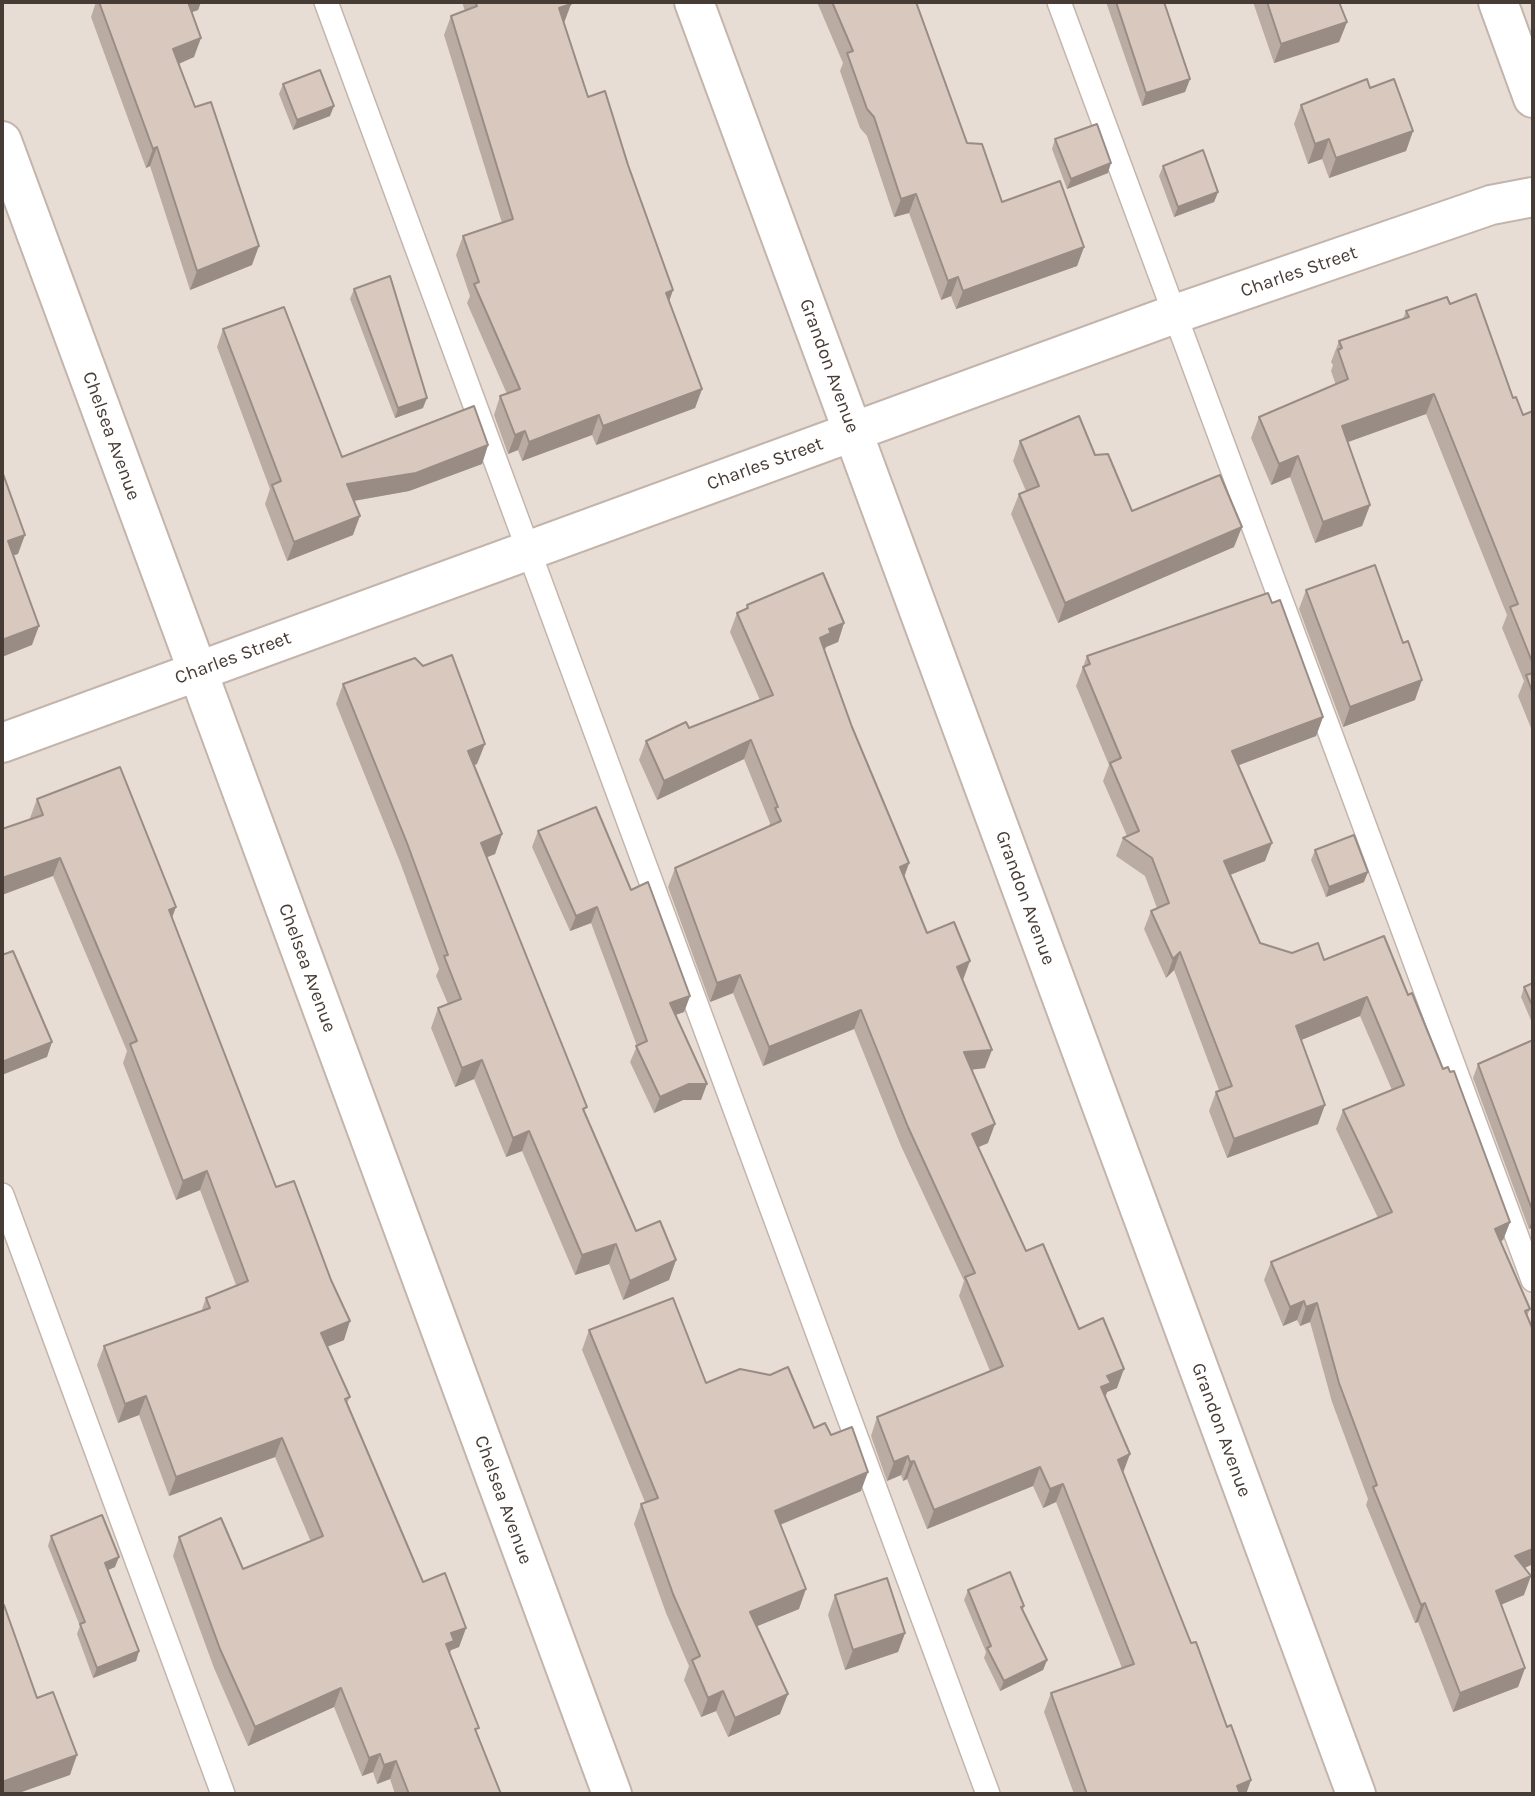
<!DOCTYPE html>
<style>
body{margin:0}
#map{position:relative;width:1535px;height:1796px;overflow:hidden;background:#f4ede7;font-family:Karla,sans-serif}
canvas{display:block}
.frame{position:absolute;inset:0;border:4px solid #473c35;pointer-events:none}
</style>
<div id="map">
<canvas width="1535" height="1796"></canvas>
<div class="frame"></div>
</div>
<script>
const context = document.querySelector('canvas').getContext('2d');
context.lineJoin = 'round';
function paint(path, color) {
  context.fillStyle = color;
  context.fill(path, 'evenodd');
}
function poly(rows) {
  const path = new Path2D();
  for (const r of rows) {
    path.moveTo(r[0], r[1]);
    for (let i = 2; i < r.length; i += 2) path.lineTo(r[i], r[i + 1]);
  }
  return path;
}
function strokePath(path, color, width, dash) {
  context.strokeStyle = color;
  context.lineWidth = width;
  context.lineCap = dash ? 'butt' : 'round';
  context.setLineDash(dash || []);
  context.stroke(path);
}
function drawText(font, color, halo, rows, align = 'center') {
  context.font = font + ' Karla,sans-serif';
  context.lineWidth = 5;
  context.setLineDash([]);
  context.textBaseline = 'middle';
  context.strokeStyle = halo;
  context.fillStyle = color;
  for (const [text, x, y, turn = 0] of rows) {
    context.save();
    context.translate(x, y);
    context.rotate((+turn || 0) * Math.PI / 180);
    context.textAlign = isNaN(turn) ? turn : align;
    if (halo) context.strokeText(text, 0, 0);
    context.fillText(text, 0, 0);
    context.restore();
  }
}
const residential = poly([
 [2,2,1533,2,1533,1794,2,1794]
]);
const lane = poly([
 [326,2,988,1794],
 [1059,2,1533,1280],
 [2,1195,223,1794]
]);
const street = poly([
 [694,2,1356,1794],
 [1498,2,1533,98],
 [2,141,612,1794],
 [2,743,1175,314,1491,205,1533,197]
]);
const wall = poly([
 [96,2,201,2,198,10,191,12,194,57,179,64,252,265,190,290,150,166,146,168,91,17],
 [462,2,570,2,571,4,564,22,588,97,628,165,673,290,669,301,702,389,695,408,596,445,592,435,522,461,518,450,508,454,494,415,500,396,507,394,467,303,470,296,456,255,463,236,502,223,444,35,451,16,465,11],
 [817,2,916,2,967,143,1002,202,1084,247,1077,266,956,309,951,296,941,300,909,213,894,217,867,136,860,128,840,71,843,63],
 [1106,2,1164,2,1190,79,1185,92,1142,106],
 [1253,2,1339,2,1347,22,1339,42,1274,63],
 [283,84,330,116,293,130,279,94],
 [1370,88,1413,131,1406,151,1329,178,1322,159,1308,164,1294,124,1301,105],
 [1055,139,1108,173,1067,189,1052,149],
 [1163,166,1218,192,1214,202,1174,217,1159,176],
 [354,289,423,408,395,418,350,299],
 [1450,304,1513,398,1523,415,1533,411,1533,733,1518,696,1524,681,1502,628,1507,615,1426,414,1348,442,1370,505,1362,526,1315,543,1290,477,1271,485,1251,438,1259,417,1336,385,1331,371,1333,365,1331,362,1339,341,1403,319,1406,311],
 [223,329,342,457,488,445,482,464,409,491,354,501,353,535,287,561,265,504,270,489,217,347],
 [1020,441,1095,455,1132,511,1234,547,1058,623,1011,514,1019,494,1026,491,1013,461],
 [1306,590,1403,643,1415,700,1343,727,1299,609],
 [1272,603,1323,717,1316,736,1239,765,1265,861,1230,875,1260,943,1292,953,1324,960,1408,995,1443,1069,1510,1222,1503,1240,1500,1242,1530,1309,1527,1316,1533,1330,1533,1564,1525,1568,1524,1595,1501,1604,1525,1668,1518,1687,1453,1712,1418,1622,1415,1623,1366,1505,1368,1499,1332,1402,1310,1322,1300,1326,1297,1320,1283,1326,1264,1280,1271,1262,1378,1218,1336,1129,1343,1110,1392,1090,1360,1016,1301,1040,1318,1124,1227,1158,1209,1111,1216,1092,1219,1090,1174,970,1166,978,1144,929,1151,911,1157,908,1145,876,1116,856,1123,838,1127,836,1103,781,1109,765,1076,686,1087,656],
 [747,605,844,623,838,642,826,647,824,651,852,727,909,863,904,878,927,933,962,980,985,1068,971,1070,988,1143,978,1147,1026,1251,1079,1329,1117,1388,1107,1392,1105,1398,1123,1473,1191,1643,1227,1727,1251,1780,1246,1794,1074,1794,1044,1712,1051,1693,1122,1668,1056,1502,1043,1508,1033,1486,927,1529,907,1479,903,1481,901,1475,887,1481,871,1436,877,1417,990,1371,959,1296,964,1281,901,1146,854,1029,763,1066,733,993,710,1002,668,887,675,868,769,826,770,823,744,759,657,800,639,760,646,741,689,728,760,700,730,632,737,613,746,609],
 [343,684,477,764,474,765,502,834,495,854,486,857,585,1113,636,1231,676,1260,669,1280,623,1300,609,1264,575,1275,522,1151,506,1157,474,1079,455,1087,431,1028,438,1008,448,1004,436,976,439,969,400,862,336,704],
 [37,799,172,917,276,1187,344,1340,327,1347,350,1397,347,1403,423,1582,466,1628,459,1647,451,1650,449,1653,477,1733,501,1794,395,1794,390,1779,377,1784,373,1772,362,1776,334,1707,248,1746,214,1668,173,1556,179,1537,243,1569,311,1542,275,1457,169,1496,139,1415,118,1423,97,1365,104,1346,201,1312,206,1298,236,1285,200,1190,176,1200,123,1063,127,1051,53,876,30,818],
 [538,831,631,890,690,996,684,1012,675,1015,701,1100,683,1100,654,1113,630,1062,637,1046,591,923,570,931,532,847],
 [1315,850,1364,882,1326,897,1311,860],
 [1533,983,1533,1025,1521,997,1524,987],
 [1533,1040,1533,1227,1529,1229,1473,1078,1478,1064],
 [589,1330,706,1383,831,1435,861,1491,780,1525,799,1609,757,1626,780,1714,728,1737,716,1711,701,1717,684,1680,689,1666,666,1613,634,1524,641,1504,645,1502,582,1350],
 [51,1536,115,1567,108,1570,139,1651,136,1661,93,1678,77,1634,80,1626,48,1546],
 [968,1590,1024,1606,1023,1610,1047,1660,1043,1670,1000,1691,984,1658,986,1652,964,1600],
 [835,1595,905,1633,898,1652,845,1670,828,1615]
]);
const shadedWall = poly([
 [185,2,201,2,198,10,179,17],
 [571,4,564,23,559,8],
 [1347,22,1339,42,1274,63,1281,44],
 [201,38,194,57,166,69,173,49],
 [1190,79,1185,92,1142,106,1146,93],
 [334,106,330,116,293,130,297,120],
 [1413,131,1406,151,1329,178,1336,158],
 [1329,139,1322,159,1308,164,1315,144],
 [157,147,150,166,146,168,153,149],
 [1111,163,1108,173,1067,189,1071,179],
 [1218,192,1214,202,1174,217,1178,207],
 [916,194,909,213,894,217,901,199],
 [259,246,252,265,190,290,197,271],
 [1084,247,1077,266,956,309,963,291],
 [958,277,951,296,941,300,948,281],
 [673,290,666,310,666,293],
 [702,389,695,408,596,445,603,426],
 [1434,394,1426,414,1334,447,1342,426],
 [427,398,423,408,395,418,398,408],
 [599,415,592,435,522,461,529,442],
 [525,431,518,450,508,454,515,435],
 [488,445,482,464,409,491,341,503,347,484],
 [1298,456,1290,477,1271,485,1279,464],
 [1370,505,1362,526,1315,543,1323,522],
 [360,516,353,535,287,561,294,542],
 [1242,527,1234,547,1058,623,1065,603],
 [25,535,18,554,2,559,8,541],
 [844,623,838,642,826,647,824,652,820,638,829,629],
 [39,626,32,645,2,657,2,640],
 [1422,680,1415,700,1343,727,1350,707],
 [1323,717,1316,736,1226,770,1232,751],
 [751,740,744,759,657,800,664,781],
 [485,744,477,764,461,771,468,751],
 [502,834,495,854,473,863,481,843],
 [1272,843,1265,861,1217,880,1224,861],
 [60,858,53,876,2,895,2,878],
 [909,863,902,882,900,867],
 [1368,872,1364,882,1326,897,1329,887],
 [176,907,169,926,169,910],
 [597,907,591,923,570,931,576,916],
 [1180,952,1174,970,1166,978,1173,959],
 [970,961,963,980,957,967],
 [740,975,733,993,710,1002,717,983],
 [690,996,684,1012,664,1019,670,1003],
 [1367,997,1360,1016,1289,1045,1296,1026],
 [861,1010,854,1029,763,1066,769,1047],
 [52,1042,47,1057,2,1075,2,1062],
 [992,1050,985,1068,957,1071,964,1052],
 [482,1060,474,1079,455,1087,462,1068],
 [689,1084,707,1084,701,1100,683,1100,654,1113,660,1097],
 [1325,1105,1318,1124,1227,1158,1234,1139],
 [995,1124,988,1143,965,1153,972,1134],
 [529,1131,522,1151,506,1157,513,1138],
 [207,1171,200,1190,176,1200,183,1181],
 [1533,1217,1533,1227,1529,1229],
 [1510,1222,1503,1240,1488,1247,1495,1229],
 [616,1244,609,1264,575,1275,582,1255],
 [676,1260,669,1280,623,1300,630,1281],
 [1304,1301,1297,1320,1283,1326,1290,1307],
 [1317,1303,1310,1322,1300,1326,1306,1307],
 [350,1321,344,1340,314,1352,321,1333],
 [1124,1369,1117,1388,1107,1392,1104,1402,1101,1387,1107,1376],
 [146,1396,139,1415,118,1423,125,1404],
 [282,1438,275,1457,169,1496,176,1477],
 [1130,1454,1123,1473,1111,1478,1118,1460],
 [908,1456,901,1475,887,1481,894,1462],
 [914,1461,907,1479,903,1481,910,1462],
 [1040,1467,1033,1486,927,1529,934,1510],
 [868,1472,861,1491,767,1530,775,1511],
 [1063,1484,1056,1502,1043,1508,1050,1489],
 [1533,1549,1533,1564,1508,1575,1515,1556],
 [119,1557,115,1567,101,1573,105,1563],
 [1531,1576,1524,1595,1489,1610,1496,1591],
 [806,1589,799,1609,743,1632,750,1612],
 [1425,1603,1418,1622,1415,1623,1421,1605],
 [466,1628,459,1647,451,1650,447,1660,446,1644,451,1633],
 [905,1633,898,1652,845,1670,853,1650],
 [139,1651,136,1661,93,1678,97,1668],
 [1047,1660,1043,1670,1000,1691,1004,1681],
 [1525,1668,1518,1687,1453,1712,1460,1693],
 [341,1688,334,1707,248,1746,255,1727],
 [723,1691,716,1711,701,1717,708,1698],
 [788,1694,780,1714,728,1737,735,1718],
 [380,1754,373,1772,362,1776,369,1758],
 [77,1755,70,1775,16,1794,2,1794,2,1782],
 [396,1761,390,1779,377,1784,384,1765],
 [1251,1780,1246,1794,1233,1794,1237,1786]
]);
const building = poly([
 [99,2,188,2,201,38,173,49,195,107,211,102,259,246,197,271,157,147,153,149,99,2],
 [475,2,570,2,571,4,559,8,588,97,605,91,628,165,673,290,666,293,702,389,603,426,599,415,529,442,525,431,515,435,500,396,520,389,474,284,479,282,463,236,513,219,451,16,477,6,475,2],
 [832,2,916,2,967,143,982,144,1002,202,1060,181,1084,247,963,291,958,277,948,281,916,194,901,199,874,117,867,109,847,53,853,51,832,2],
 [1116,2,1164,2,1190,79,1146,93,1116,2],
 [1267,2,1339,2,1347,22,1281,44,1267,2],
 [320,70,334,106,297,120,283,84,320,70],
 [1367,79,1370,88,1394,79,1413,131,1336,158,1329,139,1315,144,1301,105,1367,79],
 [1097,124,1111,163,1071,179,1055,139,1097,124],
 [1203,150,1218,192,1178,207,1163,166,1203,150],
 [390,276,427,398,398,408,354,289,390,276],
 [1476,294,1513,398,1516,397,1523,415,1533,411,1533,664,1510,607,1518,604,1434,394,1342,426,1370,505,1323,522,1298,456,1279,464,1259,417,1348,379,1338,350,1342,348,1339,341,1409,317,1406,311,1447,297,1450,304,1476,294],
 [284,307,342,457,474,406,488,445,416,473,347,484,360,516,294,542,272,485,281,481,223,329,284,307],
 [1079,416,1095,455,1108,454,1132,511,1220,475,1242,527,1065,603,1019,494,1039,486,1020,441,1079,416],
 [2,471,25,535,8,541,39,626,2,640,2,471],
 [1375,565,1403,643,1408,641,1422,680,1350,707,1306,590,1375,565],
 [823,573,844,623,829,629,831,633,820,638,852,727,909,863,900,867,927,933,954,922,970,961,957,967,992,1050,964,1052,995,1124,972,1134,1026,1251,1043,1244,1079,1329,1103,1318,1124,1369,1107,1376,1111,1383,1101,1387,1130,1454,1118,1460,1191,1643,1196,1642,1227,1727,1231,1725,1251,1780,1237,1786,1240,1794,1087,1794,1051,1693,1134,1664,1063,1484,1050,1489,1040,1467,934,1510,914,1461,910,1462,908,1456,894,1462,877,1417,1003,1366,965,1277,975,1273,908,1127,861,1010,769,1047,740,975,717,983,675,868,781,821,775,808,778,807,751,740,664,781,646,741,686,722,689,728,773,695,737,613,748,608,747,605,823,573],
 [1268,593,1272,603,1280,600,1323,717,1232,751,1272,843,1224,861,1260,943,1292,953,1318,943,1324,960,1384,936,1408,995,1412,993,1443,1069,1448,1067,1450,1072,1454,1071,1510,1222,1495,1229,1530,1309,1525,1311,1533,1330,1533,1549,1515,1556,1531,1576,1496,1591,1525,1668,1460,1693,1425,1603,1421,1605,1373,1487,1377,1485,1339,1383,1317,1303,1306,1307,1304,1301,1290,1307,1271,1262,1392,1212,1343,1110,1404,1085,1367,997,1296,1026,1325,1105,1234,1139,1216,1092,1232,1086,1180,952,1173,959,1151,911,1169,903,1152,858,1123,838,1139,831,1110,763,1121,758,1083,667,1090,664,1087,656,1268,593],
 [452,655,485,744,468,751,502,834,481,843,587,1107,583,1109,636,1231,660,1221,676,1260,630,1281,616,1244,582,1255,529,1131,513,1138,482,1060,462,1068,438,1008,461,999,444,956,448,955,407,843,343,684,415,658,423,666,452,655],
 [1533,673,1533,694,1526,675,1533,673],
 [120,767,176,907,169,910,276,1187,294,1181,331,1280,350,1321,321,1333,350,1397,345,1399,423,1582,445,1573,466,1628,451,1633,454,1641,446,1644,479,1728,475,1729,501,1794,409,1794,396,1761,384,1765,380,1754,369,1758,341,1688,255,1727,220,1649,179,1537,221,1518,243,1569,323,1536,282,1438,176,1477,146,1396,125,1404,104,1346,210,1308,206,1298,248,1281,207,1171,183,1181,130,1044,137,1041,60,858,2,878,2,829,43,815,37,799,120,767],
 [596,807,631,890,648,882,690,996,670,1003,707,1084,689,1084,660,1097,636,1046,647,1041,597,907,576,916,538,831,596,807],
 [1354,835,1368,872,1329,887,1315,850,1354,835],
 [13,951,52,1042,2,1062,2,955,13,951],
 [1533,983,1533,1007,1524,987,1533,983],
 [1533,1040,1533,1212,1478,1064,1533,1040],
 [673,1298,706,1383,740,1369,770,1375,788,1367,814,1428,825,1423,831,1435,852,1427,868,1472,775,1511,806,1589,750,1612,788,1694,735,1718,723,1691,708,1698,692,1660,700,1656,673,1594,641,1504,658,1498,589,1330,673,1298],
 [102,1515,119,1557,105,1563,139,1651,97,1668,80,1624,85,1622,51,1536,102,1515],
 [1010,1572,1024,1606,1021,1607,1047,1660,1004,1681,987,1648,991,1646,968,1590,1010,1572],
 [887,1578,905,1633,853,1650,835,1595,887,1578],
 [2,1605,4,1605,37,1698,53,1692,77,1755,2,1782,2,1605]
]);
const streetNames = [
 ["Charles Street",1299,272,-19],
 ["Grandon Avenue",829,366,70],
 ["Chelsea Avenue",111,436,70],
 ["Charles Street",765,464,-20],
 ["Charles Street",233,658,-20],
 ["Grandon Avenue",1025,898,70],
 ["Chelsea Avenue",307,968,70],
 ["Grandon Avenue",1221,1430,70],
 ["Chelsea Avenue",503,1500,70]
];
paint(residential, '#e8ddd4');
strokePath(lane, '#c3b5ac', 26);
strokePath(street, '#c3b5ac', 42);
strokePath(lane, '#fff', 23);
strokePath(street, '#fff', 38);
paint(wall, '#bbaca3');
paint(shadedWall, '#988c85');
paint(building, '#d9c8be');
strokePath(building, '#988c85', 2);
drawText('19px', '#473c35', '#fff', streetNames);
</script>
